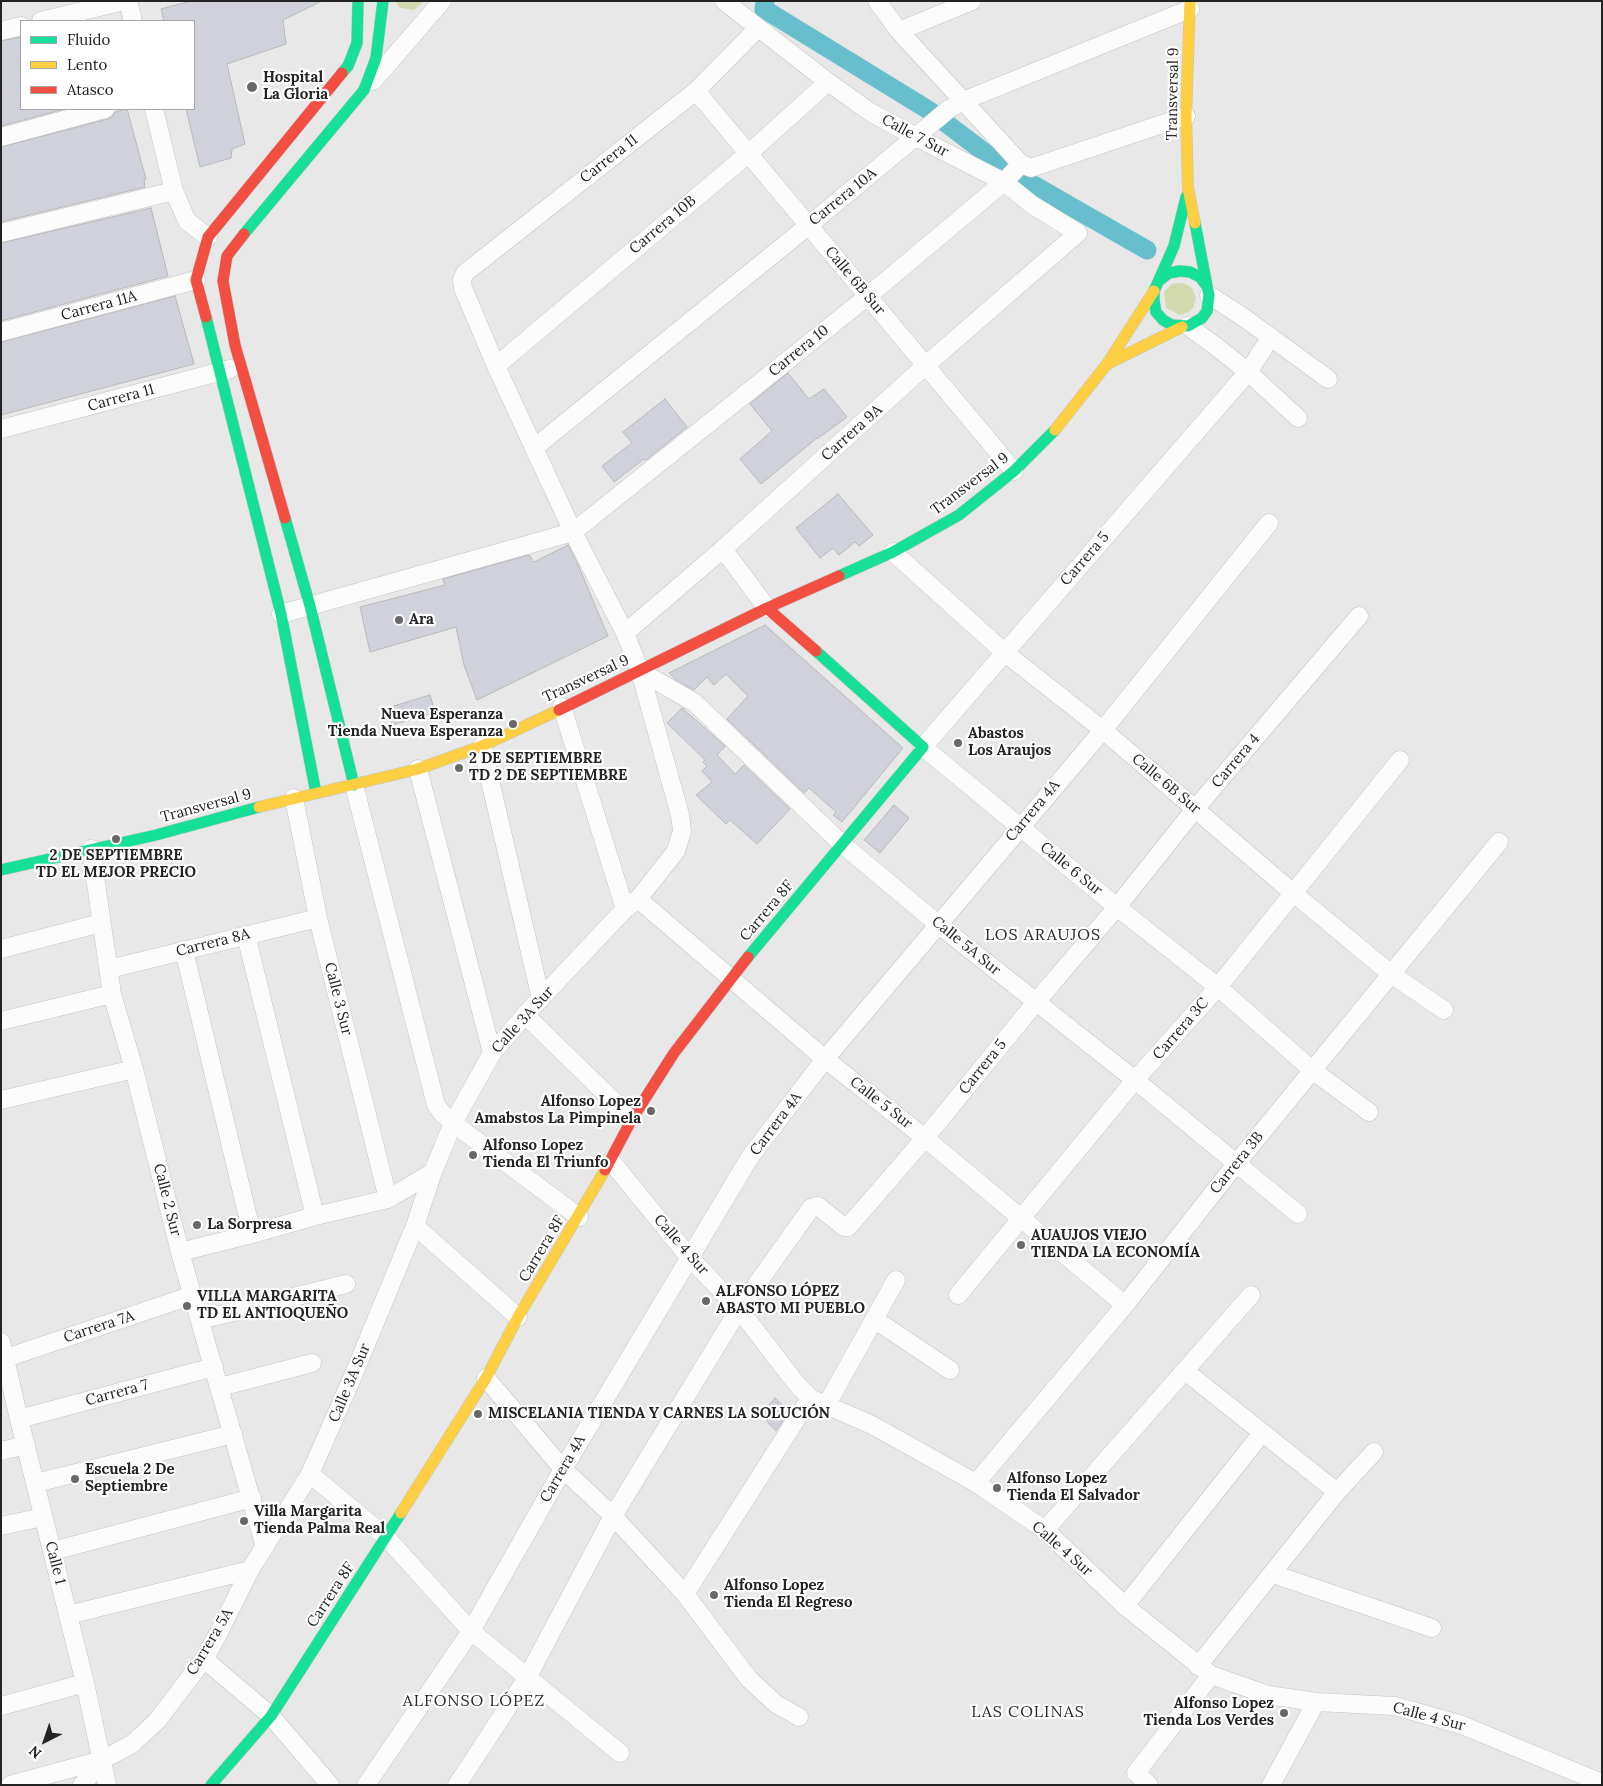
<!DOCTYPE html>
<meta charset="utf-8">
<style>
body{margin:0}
#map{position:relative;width:1603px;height:1786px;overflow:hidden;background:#e8e8e9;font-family:Lora,serif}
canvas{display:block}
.frame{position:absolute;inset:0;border:2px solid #232324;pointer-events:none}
.legend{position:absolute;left:20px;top:20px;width:175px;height:90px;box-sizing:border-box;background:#fff;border:1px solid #a7a7a7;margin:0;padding:6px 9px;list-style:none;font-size:15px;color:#232324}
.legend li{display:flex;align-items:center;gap:10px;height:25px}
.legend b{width:25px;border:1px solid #a7a7a7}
.north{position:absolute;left:20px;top:1716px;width:50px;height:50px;-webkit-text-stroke:4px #fff;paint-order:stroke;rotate:221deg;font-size:14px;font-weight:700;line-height:20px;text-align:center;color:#232324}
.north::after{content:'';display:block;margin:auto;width:18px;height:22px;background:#232324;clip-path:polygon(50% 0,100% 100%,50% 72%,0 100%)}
</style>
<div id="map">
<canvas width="1603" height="1786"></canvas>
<div class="frame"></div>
<ul class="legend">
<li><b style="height:6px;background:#16e098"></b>Fluido</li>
<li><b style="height:6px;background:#ffcf43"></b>Lento</li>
<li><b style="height:6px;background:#f24e42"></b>Atasco</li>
</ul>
<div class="north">N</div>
</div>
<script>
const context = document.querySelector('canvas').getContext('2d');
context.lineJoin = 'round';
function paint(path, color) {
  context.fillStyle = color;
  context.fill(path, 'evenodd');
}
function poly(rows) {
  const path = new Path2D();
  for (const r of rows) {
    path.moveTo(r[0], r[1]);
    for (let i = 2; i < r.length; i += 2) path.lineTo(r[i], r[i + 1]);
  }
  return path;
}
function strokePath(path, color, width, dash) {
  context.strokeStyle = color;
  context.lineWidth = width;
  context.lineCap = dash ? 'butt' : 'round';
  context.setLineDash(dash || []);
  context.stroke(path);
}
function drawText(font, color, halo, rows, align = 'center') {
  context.font = font + ' Lora,serif';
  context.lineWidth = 4.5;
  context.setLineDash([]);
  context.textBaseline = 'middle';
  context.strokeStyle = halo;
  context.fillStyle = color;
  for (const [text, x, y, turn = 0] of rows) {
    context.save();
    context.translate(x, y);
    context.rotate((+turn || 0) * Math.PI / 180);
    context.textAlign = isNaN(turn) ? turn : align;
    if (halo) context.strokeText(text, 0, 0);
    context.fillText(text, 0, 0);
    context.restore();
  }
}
const green = poly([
 [395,1,424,1,414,10,400,8],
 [1183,283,1192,288,1196,298,1193,308,1189,312,1180,315,1166,308,1164,292,1172,284]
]);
const canal = poly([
 [765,1,764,9,930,111,1009,171,1147,250]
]);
const building = poly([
 [191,1,322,1,283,20,286,44,227,64,245,144,232,149,231,158,200,167,186,109,194,109,194,21,164,21,161,9,191,1],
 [21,37,21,109,65,109,1,126,1,41,21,37],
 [127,109,146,179,144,179,145,187,1,222,1,147,108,119,112,117,115,112,127,109],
 [151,208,168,276,1,321,1,243,151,208],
 [175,296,194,364,1,415,1,342,175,296],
 [788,373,809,399,824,389,847,417,817,439,817,438,761,484,740,459,772,431,750,404,788,373],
 [665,399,687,427,646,460,644,459,614,482,602,466,632,443,623,432,665,399],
 [838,494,873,535,859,546,855,542,839,555,833,548,820,558,796,528,838,494],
 [568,545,578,565,608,636,477,700,464,665,456,627,370,652,360,607,445,585,443,579,529,555,534,562,568,545],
 [765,625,903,748,842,822,833,815,836,812,809,788,804,793,727,719,748,696,726,674,714,685,707,677,694,690,676,680,669,673,765,625],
 [430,695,435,712,392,725,387,708,430,695],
 [682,708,725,746,717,755,735,774,744,765,790,809,757,844,730,820,726,824,696,795,712,782,702,771,707,766,703,762,705,760,667,723,682,708],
 [894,805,909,818,880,853,864,840,894,805],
 [775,1398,789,1411,776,1431,761,1415,775,1398]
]);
const street = poly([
 [128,1,133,21],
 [877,1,899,31,1021,164,1031,168,1186,116],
 [41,21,124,1],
 [1,31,21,26],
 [899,31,972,1],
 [373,81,442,1],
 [696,91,1014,471],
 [154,109,174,191,187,221,208,237],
 [1,137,105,109],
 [1,233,174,191],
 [1209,295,1243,317,1328,379],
 [1188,326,1218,348,1248,372,1298,418],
 [1,332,196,280],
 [1271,337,1248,372,923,747,1117,907,1218,987,1312,1070,1369,1112],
 [496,366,748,154,828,82],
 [1,429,230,369],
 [534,448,808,226,949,109,963,101,1190,9],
 [723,549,767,608],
 [893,552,1004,652,1103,730,1292,892,1391,974,1444,1010],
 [281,614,573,532,868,296,1004,182,1021,164],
 [625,633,723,549,926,365,1078,233,1031,204,1004,182,916,137,870,112,828,82,724,1],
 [640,671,695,703,842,844,939,925,1135,1080,1298,1214],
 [562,707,625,909],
 [482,746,541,999],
 [418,769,492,1053],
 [354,785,436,1105,441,1112,453,1123,579,1217],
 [294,798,318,918,388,1199],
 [91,849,112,994,134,1069,180,1252,265,1547],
 [638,899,825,1059,925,1138,1125,1305],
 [246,935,315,1216],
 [1,949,101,923],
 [184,950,252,1234],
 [109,969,318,918],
 [525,1015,632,1119],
 [1,1021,112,994],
 [1,1100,134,1069],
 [611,1161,689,1257,739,1309,795,1382,810,1398,872,1425,976,1483,1045,1530,1125,1606,1211,1675,1268,1695,1316,1702,1395,1706,1462,1725,1602,1783],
 [415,1226,518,1317],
 [180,1252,252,1234,315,1216,388,1199,433,1172],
 [958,1295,1135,1080,1218,987,1400,760],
 [874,1319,950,1370],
 [200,1320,346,1284],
 [1,1342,19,1419,85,1683,107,1785],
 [6,1358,193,1295],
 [1185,1371,1337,1492],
 [486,1378,563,1469,613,1516,685,1594,749,1679,776,1704,799,1717],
 [220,1387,312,1363],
 [827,1404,896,1280],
 [19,1419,214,1367],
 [1,1451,26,1445],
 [310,1474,386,1537,471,1631,620,1753],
 [36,1483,233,1434],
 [976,1483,1125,1305,1236,1164,1499,842],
 [1,1526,43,1517],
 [1045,1530,1251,1295],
 [53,1551,252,1498],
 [1273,1574,1432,1628],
 [685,1594,810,1398],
 [1125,1606,1262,1433],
 [68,1615,250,1570],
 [204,1659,271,1716,330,1785],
 [1198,1666,1337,1492,1374,1452],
 [1,1706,85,1683],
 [10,1785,102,1760],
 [82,1785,102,1760,132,1744,157,1721,204,1659,217,1636,250,1570,310,1474,353,1376,415,1226,433,1172,453,1123,492,1053,525,1015,625,909,638,899,676,851,682,831,680,815,640,671,625,633,573,532,496,366,463,288,462,280,465,273,696,91,758,28],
 [366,1785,471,1631,563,1469,750,1157,825,1059,1103,730,1269,523],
 [457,1785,527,1678,613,1516,739,1309,811,1208,818,1206,844,1227,848,1227,925,1138,1036,1002,1117,907,1195,809,1359,616],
 [1149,1785,1136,1773,1211,1675],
 [1271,1785,1316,1702]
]);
const fast = poly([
 [342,73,348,66,357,43,358,1],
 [1195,223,1207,286],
 [244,234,364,90,376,58,383,1],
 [1160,280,1169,273,1180,271,1190,272,1200,277,1207,286,1209,295,1207,311,1202,318,1188,326,1172,325,1163,320,1156,312,1154,301,1154,291,1174,246,1186,197],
 [206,317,281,614,316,793],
 [285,518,310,606,354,785],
 [839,576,893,552,959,515,1014,471,1055,430],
 [1,870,156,835,259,807],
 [748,957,923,747,816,651],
 [211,1785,271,1716,401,1513]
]);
const slow = poly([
 [1190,1,1186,116,1188,188,1195,223],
 [1107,364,1182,327],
 [1055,430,1107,364,1154,291],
 [259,807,418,769,482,746,559,710],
 [401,1513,486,1378,518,1317,605,1170]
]);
const jam = poly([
 [244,234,227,256,223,281,235,345,285,518],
 [206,317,196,280,208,237,342,73],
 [767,608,816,651],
 [559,710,767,608,839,576],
 [605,1170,632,1119,674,1053,748,957]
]);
const markers = [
 [252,87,6,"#686869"],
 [399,620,5,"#686869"],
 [513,724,5,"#686869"],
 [958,743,5,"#686869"],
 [459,768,5,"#686869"],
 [116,839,5,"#686869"],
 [651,1111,5,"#686869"],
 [473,1155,5,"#686869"],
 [197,1225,5,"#686869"],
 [1021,1245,5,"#686869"],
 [706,1301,5,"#686869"],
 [187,1306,5,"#686869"],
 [478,1414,5,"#686869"],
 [75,1479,5,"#686869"],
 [997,1488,5,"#686869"],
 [244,1521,5,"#686869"],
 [714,1595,5,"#686869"],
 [1284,1713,5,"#686869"]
];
const poiNames = [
 ["Hospital",263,78],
 ["La Gloria",263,95],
 ["Ara",409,620],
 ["Nueva Esperanza",503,715,"right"],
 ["Tienda Nueva Esperanza",503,732,"right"],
 ["Abastos",968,734],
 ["Los Araujos",968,751],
 ["2 DE SEPTIEMBRE",469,759],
 ["TD 2 DE SEPTIEMBRE",469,776],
 ["2 DE SEPTIEMBRE",116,856,"center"],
 ["TD EL MEJOR PRECIO",116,873,"center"],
 ["Alfonso Lopez",641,1102,"right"],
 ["Amabstos La Pimpinela",641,1119,"right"],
 ["Alfonso Lopez",483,1146],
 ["Tienda El Triunfo",483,1163],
 ["La Sorpresa",207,1225],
 ["AUAUJOS VIEJO",1031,1236],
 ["TIENDA LA ECONOMÍA",1031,1253],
 ["ALFONSO LÓPEZ",716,1292],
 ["ABASTO MI PUEBLO",716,1309],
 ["VILLA MARGARITA",197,1297],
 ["TD EL ANTIOQUEÑO",197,1314],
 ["MISCELANIA TIENDA Y CARNES LA SOLUCIÓN",488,1414],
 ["Escuela 2 De",85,1470],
 ["Septiembre",85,1487],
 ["Alfonso Lopez",1007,1479],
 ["Tienda El Salvador",1007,1496],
 ["Villa Margarita",254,1512],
 ["Tienda Palma Real",254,1529],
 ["Alfonso Lopez",724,1586],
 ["Tienda El Regreso",724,1603],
 ["Alfonso Lopez",1274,1704,"right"],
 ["Tienda Los Verdes",1274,1721,"right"]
];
const streetNames = [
 ["Transversal 9",1173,94,-89],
 ["Calle 7 Sur",915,136,28],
 ["Carrera 11",609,159,-38],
 ["Carrera 10A",843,197,-39],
 ["Carrera 10B",663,225,-40],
 ["Calle 6B Sur",855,281,50],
 ["Carrera 11A",99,306,-15],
 ["Carrera 10",799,351,-39],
 ["Carrera 11",121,398,-15],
 ["Carrera 9A",852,433,-42],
 ["Transversal 9",970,484,-37],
 ["Carrera 5",1085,559,-49],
 ["Transversal 9",586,679,-25],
 ["Carrera 4",1236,761,-50],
 ["Calle 6B Sur",1166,784,40],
 ["Transversal 9",206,806,-15],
 ["Carrera 4A",1033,811,-50],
 ["Calle 6 Sur",1071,869,39],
 ["Carrera 8F",767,911,-50],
 ["Carrera 8A",213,943,-14],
 ["Calle 5A Sur",966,946,39],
 ["Calle 3 Sur",338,999,76],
 ["Calle 3A Sur",523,1020,-48],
 ["Carrera 3C",1181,1029,-49],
 ["Carrera 5",983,1067,-51],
 ["Calle 5 Sur",881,1103,38],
 ["Carrera 4A",776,1124,-53],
 ["Carrera 3B",1237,1163,-51],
 ["Calle 2 Sur",167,1200,76],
 ["Calle 4 Sur",681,1245,49],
 ["Carrera 8F",542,1249,-59],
 ["Carrera 7A",99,1327,-18],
 ["Calle 3A Sur",350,1383,-67],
 ["Carrera 7",117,1393,-15],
 ["Carrera 4A",563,1469,-60],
 ["Calle 4 Sur",1062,1549,41],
 ["Calle 1",55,1563,76],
 ["Carrera 8F",331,1595,-57],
 ["Carrera 5A",210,1642,-59],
 ["Calle 4 Sur",1429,1717,15]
];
const neighbourhoodNames = [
 ["LOS ARAUJOS",1043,935],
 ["ALFONSO LÓPEZ",474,1701],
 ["LAS COLINAS",1028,1712]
];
paint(green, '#d4daaf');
strokePath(canal, '#67bfce', 19);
paint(building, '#d0d1da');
strokePath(building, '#b8b8b9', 1);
strokePath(street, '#c3c3c4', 19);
strokePath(fast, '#c3c3c4', 12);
strokePath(slow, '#c3c3c4', 12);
strokePath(jam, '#c3c3c4', 12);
strokePath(street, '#fcfcfc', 18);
strokePath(fast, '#16e098', 11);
strokePath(slow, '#ffcf43', 11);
strokePath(jam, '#f24e42', 11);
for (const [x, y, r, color] of markers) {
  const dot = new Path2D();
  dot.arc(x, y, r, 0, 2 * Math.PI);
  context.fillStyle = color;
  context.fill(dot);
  strokePath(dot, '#fff', 2);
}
drawText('bold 15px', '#232324', '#fff', poiNames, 'left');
drawText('15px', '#232324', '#fff', streetNames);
context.letterSpacing = '1px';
drawText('16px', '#2a2a2c', '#fff', neighbourhoodNames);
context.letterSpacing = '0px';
</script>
